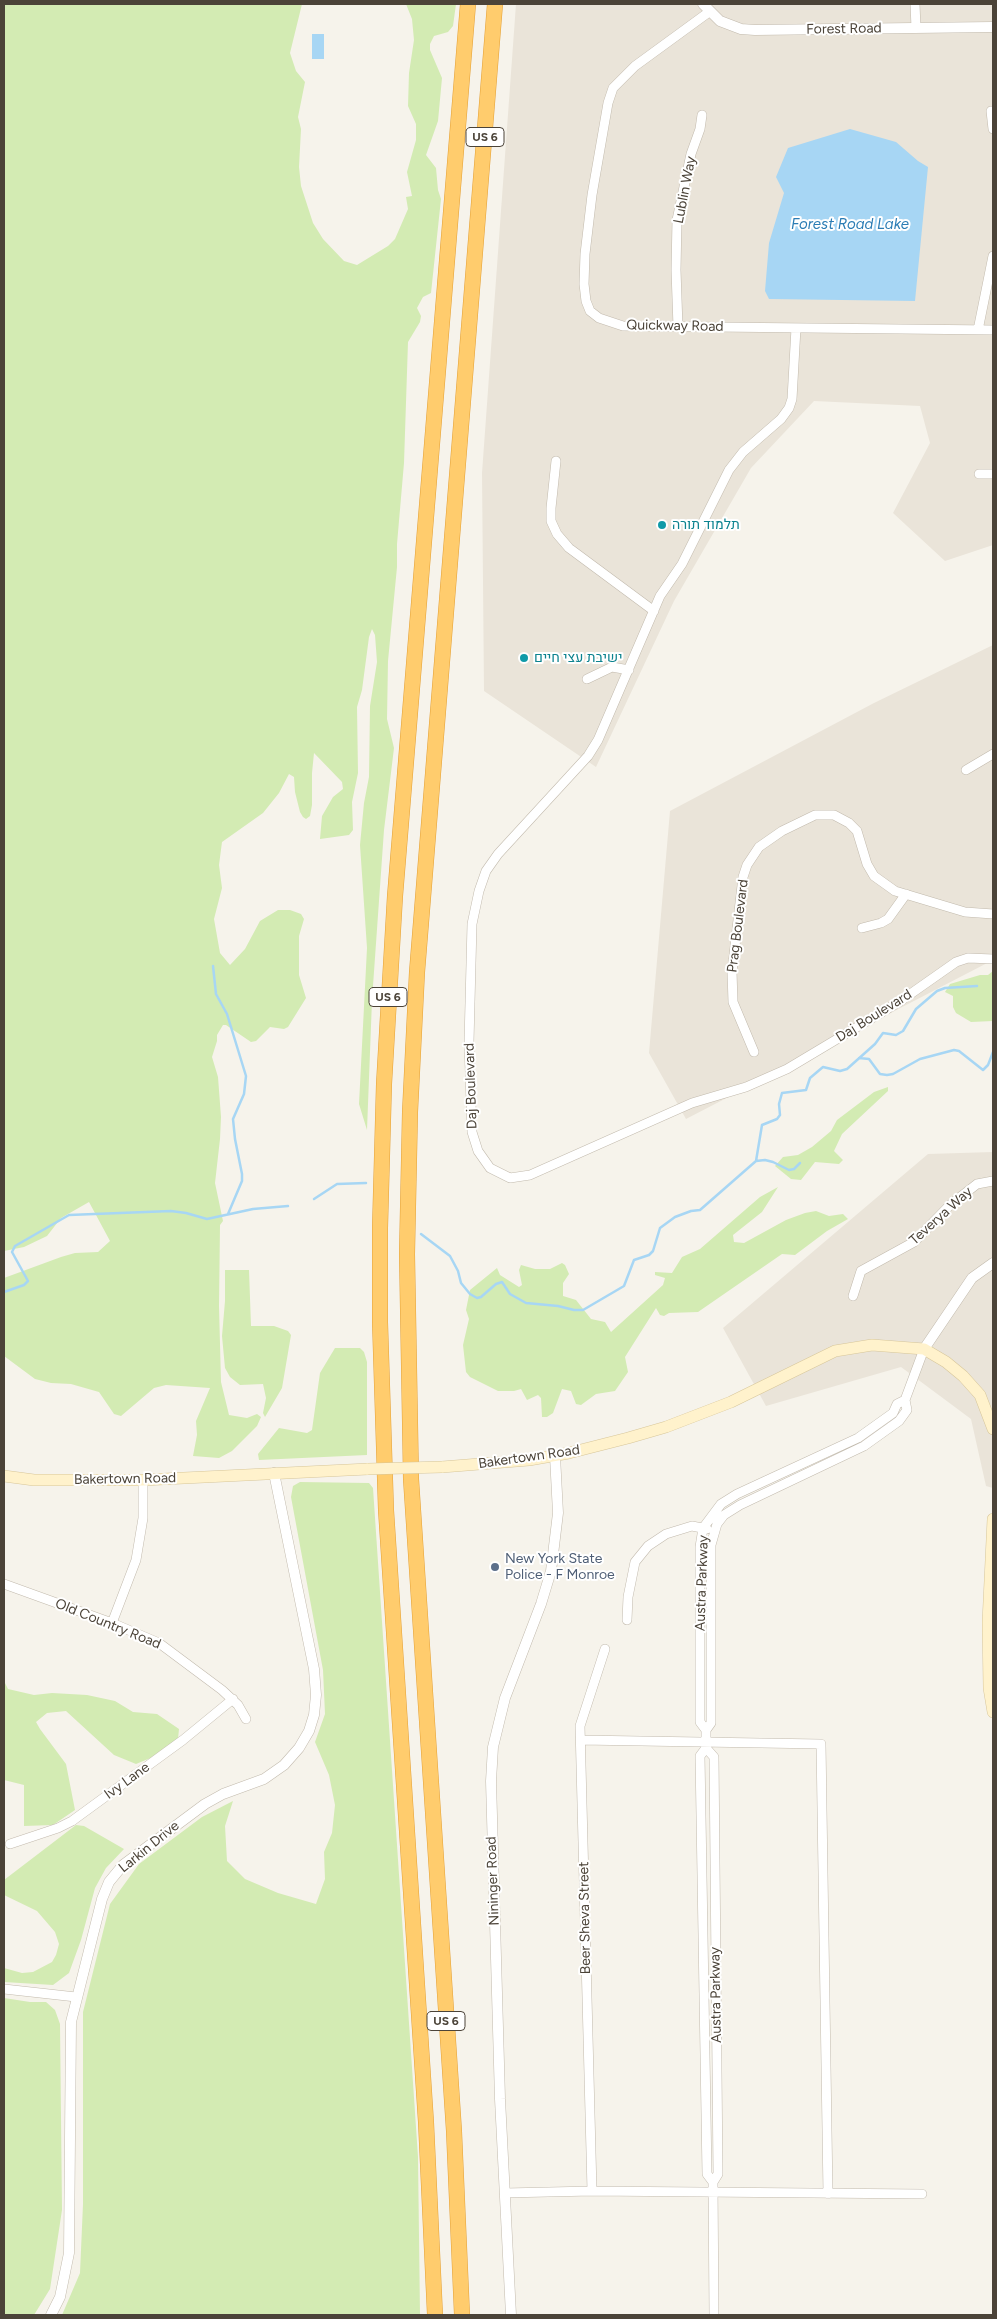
<!DOCTYPE html>
<meta charset="utf-8">
<style>
body{margin:0}
#map{position:relative;width:997px;height:2319px;overflow:hidden;background:#f6f3eb;font-family:Figtree,sans-serif}
canvas{display:block}
.frame{position:absolute;inset:0;border:5px solid #4b4338;pointer-events:none}
</style>
<div id="map">
<canvas width="997" height="2319"></canvas>
<div class="frame"></div>
</div>
<script>
const context = document.querySelector('canvas').getContext('2d');
context.lineJoin = 'round';
function paint(path, color) {
  context.fillStyle = color;
  context.fill(path, 'evenodd');
}
function poly(rows) {
  const path = new Path2D();
  for (const r of rows) {
    path.moveTo(r[0], r[1]);
    for (let i = 2; i < r.length; i += 2) path.lineTo(r[i], r[i + 1]);
  }
  return path;
}
function strokePath(path, color, width, dash) {
  context.strokeStyle = color;
  context.lineWidth = width;
  context.lineCap = dash ? 'butt' : 'round';
  context.setLineDash(dash || []);
  context.stroke(path);
}
function drawText(font, color, halo, rows, align = 'center') {
  context.font = font + ' Figtree,Heebo,sans-serif';
  context.lineWidth = 4;
  context.setLineDash([]);
  context.textBaseline = 'middle';
  context.strokeStyle = halo;
  context.fillStyle = color;
  for (const [text, x, y, turn = 0] of rows) {
    context.save();
    context.translate(x, y);
    context.rotate((+turn || 0) * Math.PI / 180);
    context.textAlign = isNaN(turn) ? turn : align;
    if (halo) context.strokeText(text, 0, 0);
    context.fillText(text, 0, 0);
    context.restore();
  }
}
const residential = poly([
 [516,4,993,4,993,545,945,561,893,513,930,443,920,406,814,401,751,468,674,601,596,767,484,691,482,473],
 [993,645,993,960,686,1119,649,1053,670,811,874,703],
 [993,1152,993,1488,986,1486,971,1419,901,1367,766,1406,723,1328,928,1154]
]);
const green = poly([
 [4,4,302,4,290,53,296,71,305,82,298,117,301,129,299,167,301,186,313,223,323,239,344,261,357,265,388,246,395,239,408,209,406,197,412,196,407,172,416,140,416,124,408,106,409,73,414,40,412,19,406,4,456,4,453,26,448,32,434,36,430,44,430,50,442,78,438,121,426,155,436,168,438,190,441,199,431,293,423,297,417,308,421,316,420,322,408,342,404,463,397,544,397,567,388,661,387,719,394,748,384,830,372,1000,367,1130,359,1104,367,948,360,845,364,803,369,777,370,706,377,662,375,635,372,629,369,637,362,690,357,707,358,773,352,802,353,830,349,835,320,839,322,816,333,797,343,789,342,782,314,753,312,773,312,805,310,816,306,819,303,817,300,812,295,792,294,777,289,774,279,793,263,813,222,842,219,865,222,888,214,919,220,953,230,965,245,949,260,921,278,910,290,910,301,914,304,919,299,936,299,975,306,998,288,1027,284,1029,270,1027,256,1041,251,1042,226,1025,223,1025,217,1035,217,1041,212,1057,218,1077,221,1117,220,1139,215,1183,223,1221,220,1225,219,1306,221,1382,229,1415,247,1418,257,1414,261,1417,257,1426,232,1451,219,1458,193,1456,197,1435,196,1421,210,1388,166,1385,154,1388,121,1416,114,1414,99,1392,71,1384,51,1383,35,1379,4,1356,4,1278,61,1257,75,1253,98,1252,110,1241,89,1202,61,1218,47,1236,24,1247,4,1251],
 [993,971,993,1021,971,1022,956,1013,953,1007,953,996,945,992,950,984,980,975,988,975],
 [888,1087,888,1091,842,1134,834,1151,843,1160,839,1164,815,1162,801,1180,791,1179,775,1166,783,1157,798,1155,812,1147,831,1131,837,1120,874,1092],
 [778,1187,762,1212,733,1235,734,1242,744,1243,786,1220,805,1213,816,1211,829,1216,843,1214,848,1219,827,1231,795,1255,782,1254,698,1312,669,1313,664,1316,660,1315,656,1308,625,1357,628,1372,615,1391,596,1394,581,1405,576,1404,571,1391,562,1389,553,1413,547,1417,542,1417,541,1398,538,1395,527,1400,521,1389,514,1391,498,1391,470,1377,466,1372,463,1345,469,1319,466,1310,470,1290,497,1268,500,1275,519,1287,522,1285,519,1270,521,1265,535,1269,550,1269,562,1263,565,1265,569,1274,563,1283,563,1296,576,1300,591,1319,605,1322,611,1332,663,1285,665,1278,655,1275,655,1272,672,1273,682,1257,700,1249,760,1197],
 [225,1270,249,1270,251,1326,274,1326,288,1331,291,1335,282,1388,265,1417,263,1413,266,1398,263,1384,240,1385,230,1377,225,1368,222,1336,225,1301],
 [335,1348,360,1348,364,1352,367,1362,367,1455,259,1460,258,1454,279,1428,307,1433,312,1430,320,1373],
 [300,1482,369,1483,373,1488,418,2157,420,2315,62,2315,80,2273,83,2204,83,2012,110,1904,139,1864,202,1817,233,1801,225,1826,227,1861,245,1879,278,1893,316,1904,325,1879,324,1852,332,1833,335,1805,329,1775,315,1742,325,1714,323,1670,291,1497,293,1486],
 [4,1681,8,1689,34,1695,52,1693,87,1695,115,1701,133,1712,157,1714,179,1729,178,1739,153,1757,136,1764,114,1755,66,1711,47,1713,36,1722,40,1729,66,1764,75,1810,53,1825,24,1826,24,1785,4,1780],
 [76,1825,84,1826,124,1849,106,1868,95,1888,81,1940,69,1973,53,1985,4,1982,4,1968,22,1973,33,1972,52,1962,56,1955,59,1944,55,1932,37,1911,4,1895,4,1880],
 [4,1998,30,2002,46,2002,55,2010,60,2024,62,2210,50,2289,34,2315,4,2315]
]);
const water = poly([
 [312,34,324,34,324,59,312,59],
 [850,129,896,142,918,161,928,167,915,301,769,299,765,291,769,243,784,193,776,177,788,148]
]);
const stream = poly([
 [213,966,216,994,227,1014,246,1076,244,1094,233,1119,235,1139,242,1174,242,1181,228,1214],
 [859,1058,869,1059,880,1074,887,1075,893,1074,920,1059,954,1050,959,1051,983,1070,988,1065,993,1052],
 [756,1161,765,1160,773,1162,789,1170,794,1169,800,1163],
 [314,1199,337,1184,366,1183],
 [421,1234,450,1256,458,1271,461,1283,470,1294,477,1298,481,1297,496,1284,502,1282,510,1294,526,1303,558,1306,574,1310,583,1310,624,1286,634,1260,649,1255,653,1251,660,1228,675,1217,691,1211,700,1210,756,1161,762,1125,777,1119,780,1115,779,1104,782,1093,806,1090,810,1078,823,1067,840,1071,847,1069,875,1044,883,1033,896,1035,903,1031,916,1009,937,991,945,988,977,986],
 [4,1292,24,1285,28,1281,12,1252,15,1246,69,1215,171,1211,186,1213,207,1219,253,1209,288,1206]
]);
const minor = poly([
 [915,4,916,28],
 [709,12,635,66,613,88,608,103,592,195,585,254,584,284,586,301,590,311,599,318,623,326,993,330],
 [991,111,993,129],
 [678,327,676,270,677,220,691,154,700,129,702,115],
 [796,328,792,399,789,408,781,419,743,452,729,470,682,564,660,596,598,740,588,756,498,854,486,871,479,891,472,924,469,1042,472,1132,478,1151,490,1168,510,1178,530,1175,692,1103,746,1087,787,1069,899,1002,956,962,968,958,993,959],
 [978,330,993,256],
 [556,461,551,508,551,521,557,534,569,548,654,611],
 [979,474,993,474],
 [587,679,612,667,629,670],
 [966,770,993,754],
 [862,928,881,923,888,919,906,894],
 [754,1052,733,1002,732,972,743,877,747,865,759,847,782,831,815,815,834,815,849,823,857,831,867,864,874,876,895,891,965,912,993,914],
 [853,1296,861,1271,914,1242,950,1205,977,1184,993,1181],
 [4,1584,112,1623,159,1643,222,1690,238,1705,246,1719],
 [627,1620,628,1597,635,1562,648,1546,666,1534,692,1526,707,1529],
 [112,1623,136,1560,143,1518,143,1480],
 [706,1730,711,1723,711,1545,717,1524,724,1515,740,1505,864,1446,899,1421,907,1410,905,1400,924,1349],
 [581,1740,821,1744,828,2194],
 [706,1748,714,1757,718,2174,713,2182],
 [10,1844,58,1828,72,1821,183,1740,233,1699],
 [4,1989,76,1997],
 [592,2191,580,1726,605,1649],
 [505,2193,592,2191,922,2194],
 [714,2315,713,2182,707,2174,700,1756,706,1748,706,1730,700,1722,700,1547,703,1528,721,1504,737,1494,858,1438,893,1413,897,1404,905,1400]
]);
const tertiary = poly([
 [703,4,720,21,741,29,755,30,993,27],
 [924,1349,972,1278,993,1263],
 [51,2315,60,2297,69,2253,71,2022,102,1899,109,1882,123,1865,205,1804,223,1794,264,1779,284,1765,299,1748,309,1731,314,1715,316,1695,314,1669,274,1473],
 [511,2315,500,2099,491,1781,493,1747,505,1698,541,1604,551,1571,558,1513,555,1456]
]);
const secondary = poly([
 [442,1467,529,1460,569,1453,628,1438,666,1427,731,1402,835,1351,872,1345,924,1349,946,1362,963,1376,980,1395,993,1429],
 [4,1476,34,1480,143,1480,368,1469],
 [993,1519,988,1622,989,1688,993,1712]
]);
const motorway = poly([
 [435,2315,426,2122,386,1510,380,1322,380,1228,384,1084,395,896,468,4],
 [462,2315,454,2131,411,1479,407,1254,410,1112,417,972,495,4]
]);
const secondaryBridge = poly([
 [368,1469,442,1467]
]);
const markers = [
 [662,525,5,"#0f9aa8"],
 [524,658,5,"#0f9aa8"],
 [495,1567,5,"#5c6f8a"]
];
const shields = [
 [485,137,38],
 [388,997,38],
 [446,2021,38]
];
const shieldNames = [
 ["US 6",485,137],
 ["US 6",388,997],
 ["US 6",446,2021]
];
const streetNames = [
 ["Forest Road",844,29,-1],
 ["Lublin Way",685,190,-79],
 ["Quickway Road",675,326,1],
 ["Prag Boulevard",738,926,-83],
 ["Daj Boulevard",874,1016,-32],
 ["Daj Boulevard",471,1086,-92],
 ["Teverya Way",941,1216,-42],
 ["Bakertown Road",529,1457,-8],
 ["Bakertown Road",125,1479,-1],
 ["Austra Parkway",702,1583,-88],
 ["Old Country Road",108,1624,22],
 ["Ivy Lane",127,1781,-36],
 ["Larkin Drive",149,1847,-39],
 ["Nininger Road",493,1881,-92],
 ["Beer Sheva Street",585,1918,-91],
 ["Austra Parkway",716,1995,-91]
];
const cultureNames = [
 ["תלמוד תורה",672,525],
 ["ישיבת עצי חיים",534,658]
];
const serviceNames = [
 ["New York State",505,1559],
 ["Police - F Monroe",505,1575]
];
const waterNames = [
 ["Forest Road Lake",850,225]
];
paint(residential, '#eae4d9');
paint(green, '#d3ebb3');
paint(water, '#a7d6f4');
strokePath(stream, '#a7d6f4', 2.5);
strokePath(minor, '#c2baad', 10);
strokePath(tertiary, '#c2baad', 11);
strokePath(secondary, '#d7c69a', 12);
strokePath(motorway, '#e4a137', 16);
strokePath(minor, '#fff', 9);
strokePath(tertiary, '#fff', 10);
strokePath(secondary, '#fff2cc', 11);
strokePath(motorway, '#ffcc6d', 15);
strokePath(secondaryBridge, '#d7c69a', 12, []);
strokePath(secondaryBridge, '#fff2cc', 11);
for (const [x, y, r, color] of markers) {
  const dot = new Path2D();
  dot.arc(x, y, r, 0, 2 * Math.PI);
  context.fillStyle = color;
  context.fill(dot);
  strokePath(dot, '#fff', 2);
}
for (const [x, y, w] of shields) {
  const box = new Path2D();
  box.roundRect(x - w / 2, y - 9.5, w, 19, 4);
  context.fillStyle = '#fff';
  context.fill(box);
  strokePath(box, '#4b4338', 1);
}
drawText('bold 12px', '#4b4338', null, shieldNames);
drawText('14px', '#4b4338', '#fff', streetNames);
drawText('14px', '#0d838f', '#fff', cultureNames, 'left');
drawText('14px', '#4e5e75', '#fff', serviceNames, 'left');
drawText('italic 15px', '#2a7cb4', '#fff', waterNames);
</script>
